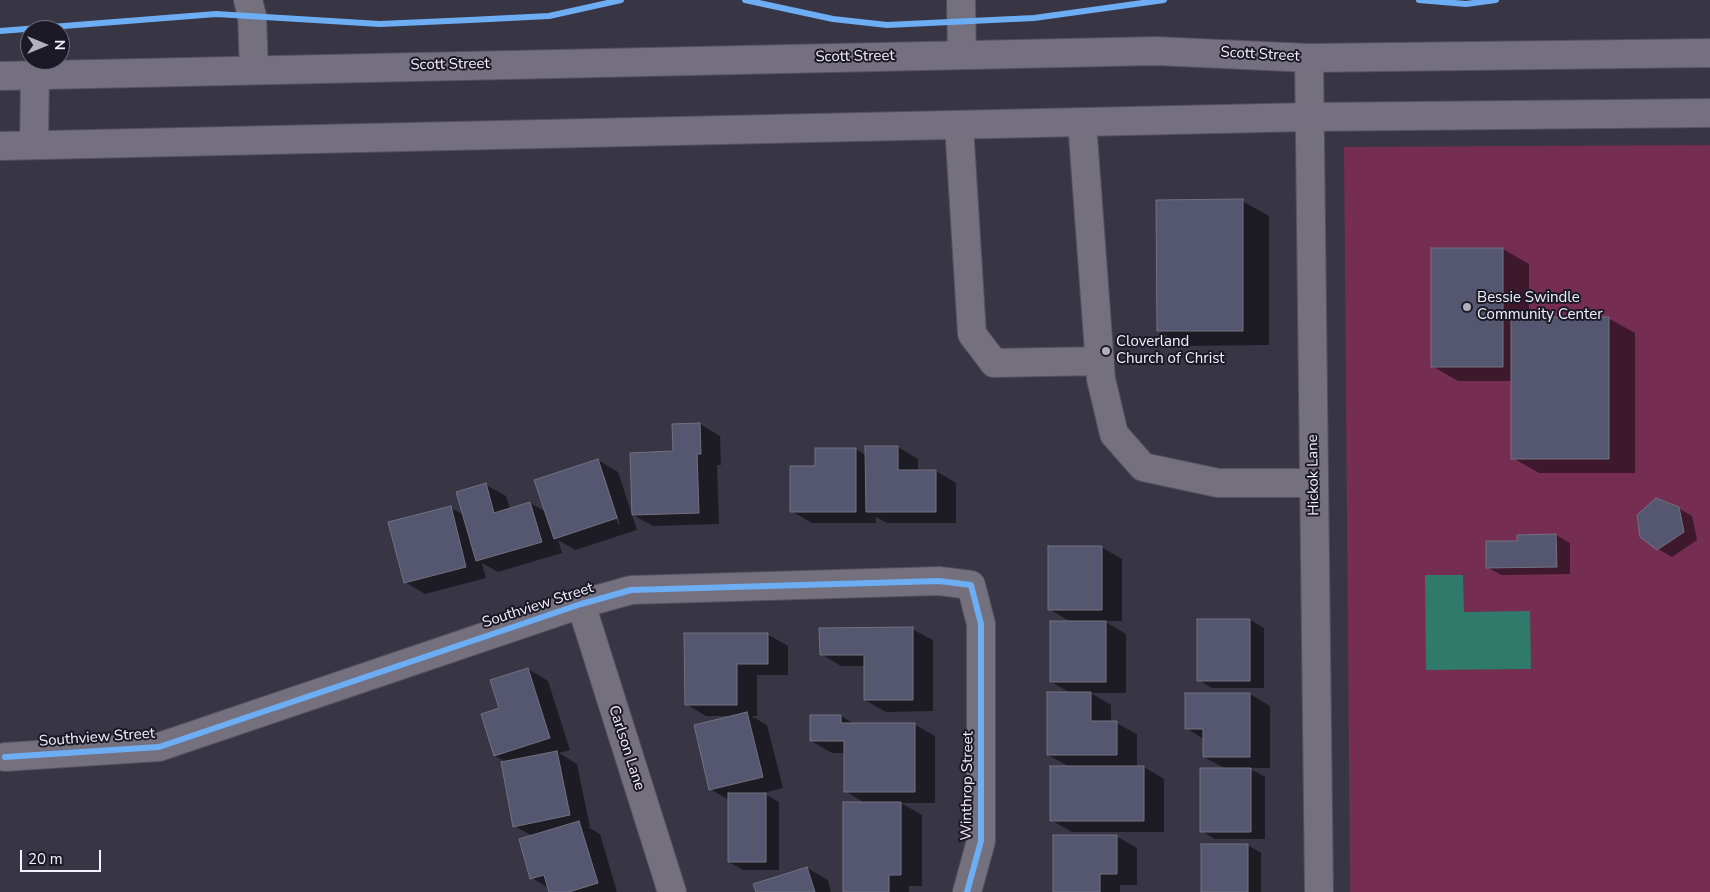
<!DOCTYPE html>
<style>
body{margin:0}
#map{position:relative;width:1710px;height:892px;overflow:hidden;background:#383545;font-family:"Nunito Sans",sans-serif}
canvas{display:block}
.north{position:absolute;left:20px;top:20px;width:50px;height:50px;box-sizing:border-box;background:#1c1927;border:1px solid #72707d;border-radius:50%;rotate:90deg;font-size:14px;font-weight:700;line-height:20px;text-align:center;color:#f4f2fd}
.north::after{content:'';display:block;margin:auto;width:18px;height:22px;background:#b2b0bd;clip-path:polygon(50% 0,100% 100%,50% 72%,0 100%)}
.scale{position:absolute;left:20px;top:850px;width:81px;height:22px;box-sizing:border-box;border:2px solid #f4f2fd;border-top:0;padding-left:6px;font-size:15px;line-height:18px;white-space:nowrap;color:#f4f2fd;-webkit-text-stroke:4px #1c1927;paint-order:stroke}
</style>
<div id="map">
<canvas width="1710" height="892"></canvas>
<div class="north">N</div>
<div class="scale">20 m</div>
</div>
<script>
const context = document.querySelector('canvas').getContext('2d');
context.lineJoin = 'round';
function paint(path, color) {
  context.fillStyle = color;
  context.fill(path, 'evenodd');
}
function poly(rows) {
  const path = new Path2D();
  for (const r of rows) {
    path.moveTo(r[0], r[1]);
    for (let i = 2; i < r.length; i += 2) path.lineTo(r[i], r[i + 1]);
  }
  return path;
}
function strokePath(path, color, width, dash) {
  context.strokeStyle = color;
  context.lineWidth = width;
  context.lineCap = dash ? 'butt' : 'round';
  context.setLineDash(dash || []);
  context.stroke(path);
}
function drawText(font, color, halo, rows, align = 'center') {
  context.font = font + ' "Nunito Sans",sans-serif';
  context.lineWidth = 4;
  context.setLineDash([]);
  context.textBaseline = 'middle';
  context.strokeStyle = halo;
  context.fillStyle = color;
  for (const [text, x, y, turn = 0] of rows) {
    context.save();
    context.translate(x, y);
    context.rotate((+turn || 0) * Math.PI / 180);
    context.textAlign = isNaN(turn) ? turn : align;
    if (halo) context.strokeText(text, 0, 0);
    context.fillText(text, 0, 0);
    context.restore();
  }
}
const green = poly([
 [1710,145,1710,892,1350,892,1344,147]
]);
const water = poly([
 [1425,575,1463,575,1464,612,1530,611,1531,669,1426,670]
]);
const shadow = poly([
 [1242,201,1269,216,1269,345,1185,346,1158,331],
 [1503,249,1529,264,1529,318,1608,318,1635,333,1635,473,1539,473,1513,458,1513,381,1458,381,1432,366],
 [700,424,720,436,721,465,717,465,719,524,653,526,633,515,675,453,674,425],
 [898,447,918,459,918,471,936,471,956,483,956,523,887,523,876,517,876,523,812,523,791,511,816,468,856,449,867,456],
 [598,460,618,472,637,530,575,550,558,540,562,553,498,572,482,563,486,578,425,594,405,582,451,508,464,515,486,485,506,496,510,509,530,503,546,512],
 [602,475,604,475,620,524,618,524],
 [1678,508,1692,516,1697,540,1672,557,1658,549],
 [1556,535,1570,543,1570,574,1501,575,1487,567,1519,542],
 [1101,547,1122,559,1122,621,1104,621,1126,634,1126,693,1091,693,1111,705,1111,723,1116,723,1137,734,1137,767,1144,767,1164,779,1164,832,1072,832,1051,820,1070,767,1048,755,1071,693,1051,682,1071,622,1049,609],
 [1250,620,1264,628,1264,688,1212,688,1199,680],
 [912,629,933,640,933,711,886,712,865,700,865,666,841,666,821,654],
 [767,634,788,646,788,675,757,675,757,716,751,716,767,725,783,788,763,793,779,802,779,870,743,870,729,862,729,800,710,789,732,716,706,716,686,704],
 [528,669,548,681,570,750,559,753,577,764,590,827,588,827,600,834,617,892,551,892,549,888,532,878,533,836,514,826,506,762,495,756,501,709],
 [1250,694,1270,706,1270,768,1249,768,1265,777,1265,839,1215,839,1201,831,1226,769,1204,757,1204,739,1186,728],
 [841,716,854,724,914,724,935,736,935,803,901,803,922,815,922,886,909,886,909,892,844,892,865,803,845,791,845,753,832,753,811,741],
 [1116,836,1137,848,1137,885,1120,885,1120,892,1055,892],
 [1248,845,1261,853,1261,892,1202,892],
 [807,868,828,880,831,892,757,892]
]);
const building = poly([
 [1243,199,1243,331,1157,331,1156,200,1243,199],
 [1431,248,1503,248,1503,367,1431,367,1431,248],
 [1511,317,1609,317,1609,459,1511,459,1511,317],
 [700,423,701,454,697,454,699,513,632,515,630,453,673,451,672,424,700,423],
 [865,446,898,446,898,470,936,470,936,512,866,512,865,446],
 [815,448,856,448,856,512,790,512,790,466,815,466,815,448],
 [598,459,617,518,554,539,534,480,598,459],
 [486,483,494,513,530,502,542,542,476,561,456,492,486,483],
 [1656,498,1679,507,1684,532,1657,550,1640,537,1637,515,1656,498],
 [451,506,466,567,404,583,388,522,451,506],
 [1556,534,1557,567,1486,568,1486,541,1517,541,1517,535,1556,534],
 [1048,546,1102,546,1102,610,1048,610,1048,546],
 [1197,619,1250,619,1250,681,1197,681,1197,619],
 [1050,621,1106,621,1106,682,1050,682,1050,621],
 [913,627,913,700,864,700,864,655,820,655,819,628,913,627],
 [684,633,768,633,768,664,737,664,737,705,685,705,684,633],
 [528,668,550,738,494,756,481,714,499,708,490,680,528,668],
 [1047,692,1091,692,1091,721,1117,721,1117,755,1047,755,1047,692],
 [1185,693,1250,693,1250,757,1203,757,1203,729,1185,729,1185,693],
 [747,712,763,777,709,790,694,725,747,712],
 [810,715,841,715,841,723,915,723,915,792,844,792,844,741,810,741,810,715],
 [557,751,570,815,513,827,501,762,557,751],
 [1050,766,1144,766,1144,821,1050,821,1050,766],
 [1200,768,1251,768,1251,832,1200,832,1200,768],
 [728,793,766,793,766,862,728,862,728,793],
 [843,802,901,802,901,875,889,875,889,892,843,892,843,802],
 [579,821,598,883,569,892,549,892,544,875,530,879,519,839,579,821],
 [1053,835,1117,835,1117,874,1100,874,1100,892,1053,892,1053,835],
 [1201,844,1248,844,1248,892,1201,892,1201,844],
 [807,867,815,892,756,892,753,884,807,867]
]);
const minor = poly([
 [248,0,252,16,254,70],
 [961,0,962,55],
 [1309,58,1319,892],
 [1082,122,1101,379,1114,434,1143,467,1218,483,1314,483],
 [959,125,972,334,994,363,1100,361],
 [581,604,672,892],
 [5,757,159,747,581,604,631,590,939,581,971,585,981,624,981,841,967,892]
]);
const major = poly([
 [0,76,1156,51,1309,58,1710,53],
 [34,145,35,75],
 [0,146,1310,117,1710,113]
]);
const cycleway = poly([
 [745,0,833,19,887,25,1034,18,1164,0],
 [1419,0,1466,4,1496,0],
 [0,31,216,14,380,24,470,20,549,16,621,0],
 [5,757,159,747,581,604,631,590,939,581,971,585,981,624,981,841,967,892]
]);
const markers = [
 [1467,307,5,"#b2b0bd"],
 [1106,351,5,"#b2b0bd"]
];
const streetNames = [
 ["Scott Street",1260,55,3],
 ["Scott Street",855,57,-1],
 ["Scott Street",450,65,-1],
 ["Hickok Lane",1314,475,-91],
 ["Southview Street",538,606,-18],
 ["Southview Street",97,738,-4],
 ["Carlson Lane",626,748,72],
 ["Winthrop Street",968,786,-89]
];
const poiNames = [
 ["Bessie Swindle",1477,298],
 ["Community Center",1477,315],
 ["Cloverland",1116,342],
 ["Church of Christ",1116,359]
];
paint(green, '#752d51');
paint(water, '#307a69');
paint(shadow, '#0007');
paint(building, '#55566f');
strokePath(building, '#727280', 1);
strokePath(minor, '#53515d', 30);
strokePath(major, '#53515d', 30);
strokePath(minor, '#74707d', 28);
strokePath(major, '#747080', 28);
strokePath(cycleway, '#6dadf4', 6);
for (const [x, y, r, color] of markers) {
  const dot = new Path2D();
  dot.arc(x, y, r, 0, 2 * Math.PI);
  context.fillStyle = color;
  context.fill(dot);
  strokePath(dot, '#1c1927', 2);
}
drawText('15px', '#f4f2fd', '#1c1927', streetNames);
drawText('15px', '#f4f2fd', '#1c1927', poiNames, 'left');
</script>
